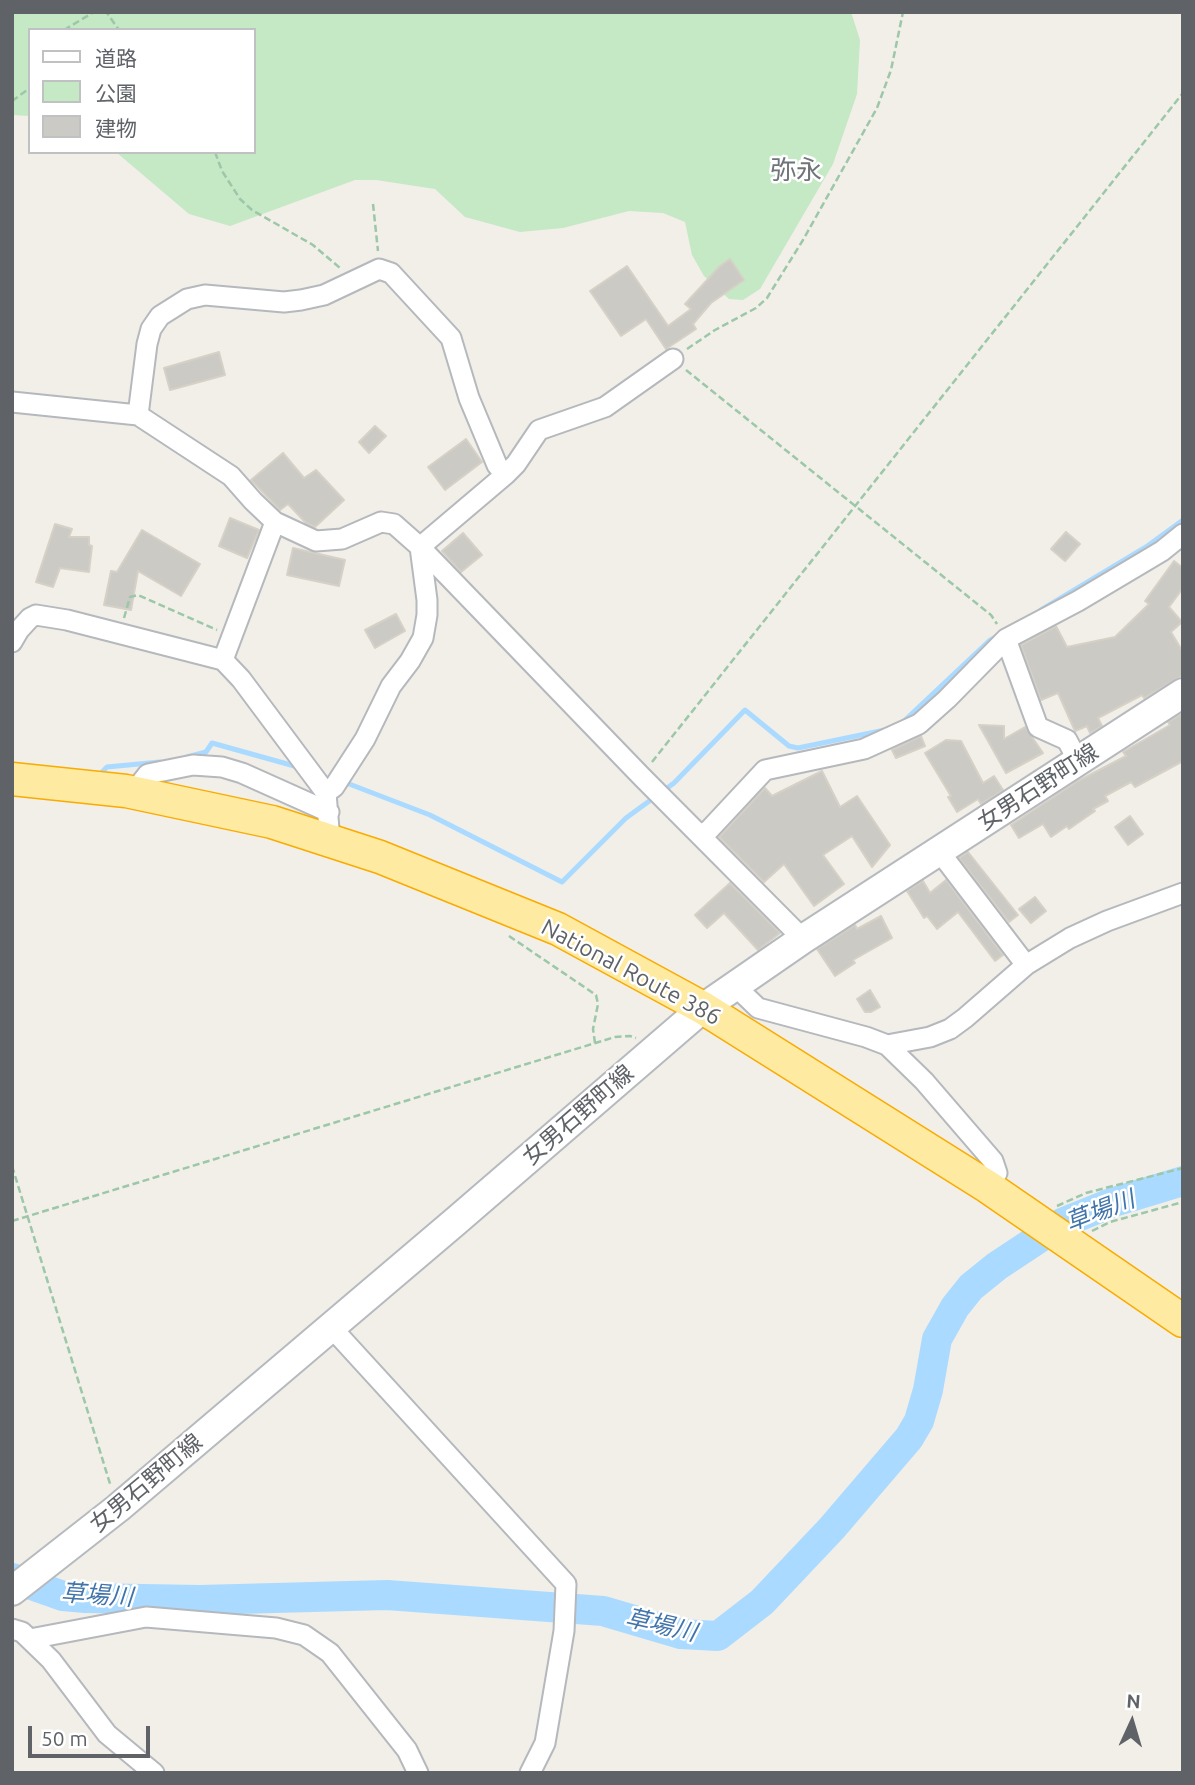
<!DOCTYPE html>
<meta charset="utf-8">
<style>
body{margin:0}
#map{position:relative;width:1195px;height:1785px;overflow:hidden;background:#f1efe8;font-family:Ubuntu,"Noto Sans JP",sans-serif}
canvas{display:block}
.frame{position:absolute;inset:0;border:14px solid #5f6368;pointer-events:none}
.legend{position:absolute;left:28px;top:28px;width:228px;height:126px;box-sizing:border-box;background:#fff;border:2px solid #bfc1c3;margin:0;padding:9px 12px;list-style:none;font-size:21px;color:#5f6368}
.legend li{display:flex;align-items:center;gap:14px;height:35px}
.legend b{width:35px;border:2px solid #bfc1c3}
.north{position:absolute;left:1097px;top:1687px;width:70px;height:70px;-webkit-text-stroke:5px #fff;paint-order:stroke;rotate:4deg;font-size:19px;font-weight:700;line-height:28px;text-align:center;color:#5f6368}
.north::after{content:'';display:block;margin:auto;width:24px;height:32px;background:#5f6368;clip-path:polygon(50% 0,100% 100%,50% 72%,0 100%)}
.scale{position:absolute;left:28px;top:1726px;width:122px;height:32px;box-sizing:border-box;border:4px solid #5f6368;border-top:0;padding-left:9px;font-size:21px;line-height:24px;white-space:nowrap;color:#5f6368;-webkit-text-stroke:5px #fff;paint-order:stroke}
</style>
<div id="map">
<canvas width="1195" height="1785"></canvas>
<div class="frame"></div>
<ul class="legend">
<li><b style="height:9px;background:#fff"></b>道路</li>
<li><b style="height:19px;background:#c5e8c5"></b>公園</li>
<li><b style="height:19px;background:#cccac5"></b>建物</li>
</ul>
<div class="north">N</div>
<div class="scale">50 m</div>
</div>
<script>
const context = document.querySelector('canvas').getContext('2d');
context.lineJoin = 'round';
function paint(path, color) {
  context.fillStyle = color;
  context.fill(path, 'evenodd');
}
function poly(rows) {
  const path = new Path2D();
  for (const r of rows) {
    path.moveTo(r[0], r[1]);
    for (let i = 2; i < r.length; i += 2) path.lineTo(r[i], r[i + 1]);
  }
  return path;
}
function strokePath(path, color, width, dash) {
  context.strokeStyle = color;
  context.lineWidth = width;
  context.lineCap = dash ? 'butt' : 'round';
  context.setLineDash(dash || []);
  context.stroke(path);
}
function drawText(font, color, halo, rows, align = 'center') {
  context.font = font + ' Ubuntu,"Noto Sans JP",sans-serif';
  context.lineWidth = 5;
  context.setLineDash([]);
  context.textBaseline = 'middle';
  context.strokeStyle = halo;
  context.fillStyle = color;
  for (const [text, x, y, turn = 0] of rows) {
    context.save();
    context.translate(x, y);
    context.rotate((+turn || 0) * Math.PI / 180);
    context.textAlign = isNaN(turn) ? turn : align;
    if (halo) context.strokeText(text, 0, 0);
    context.fillText(text, 0, 0);
    context.restore();
  }
}
const green = poly([
 [12,12,851,12,860,40,857,94,833,164,760,289,743,300,729,299,704,276,692,255,685,222,663,213,629,211,563,228,520,232,465,217,435,189,376,180,355,180,230,226,189,214,116,152,254,152,254,30,30,30,30,116,12,115]
]);
const stream = poly([
 [1041,610,1146,547,1183,520],
 [903,722,989,641,999,635],
 [187,757,206,752,212,743,298,767],
 [97,777,107,767,160,762],
 [344,782,430,815,562,882,626,818,674,783,745,710,789,746,798,748,885,730]
]);
const river = poly([
 [12,1578,63,1596,85,1598,200,1600,387,1595,603,1611,681,1634,718,1636,762,1602,832,1528,909,1438,919,1421,928,1390,937,1339,955,1307,971,1287,997,1266,1062,1223,1114,1202,1183,1181]
]);
const building = poly([
 [730,259,744,280,711,303,693,324,696,329,666,349,646,319,621,336,590,291,627,266,668,326,691,309,685,304,720,266,730,259],
 [219,352,225,375,170,390,164,368,219,352],
 [375,426,386,436,369,453,359,442,375,426],
 [466,439,482,462,445,490,428,467,466,439],
 [283,453,304,478,316,470,344,500,315,527,306,523,288,504,280,510,251,480,283,453],
 [230,518,259,530,247,558,219,546,230,518],
 [55,524,72,529,69,537,89,537,89,545,92,546,89,572,60,568,53,587,36,582,55,524],
 [142,530,200,564,181,596,138,571,131,610,104,605,111,571,117,572,142,530],
 [1066,532,1080,544,1065,561,1051,549,1066,532],
 [463,533,482,555,461,572,442,551,463,533],
 [293,548,345,560,339,586,287,575,293,548],
 [1174,561,1183,568,1183,588,1169,607,1182,622,1171,632,1183,652,1183,675,1144,698,1142,695,1098,718,1102,726,1090,733,1087,726,1075,731,1058,693,1041,700,1021,645,1056,626,1067,647,1115,637,1149,604,1145,601,1174,561],
 [396,614,405,631,375,648,365,630,396,614],
 [1183,713,1183,761,1135,787,1131,782,1105,796,1108,801,1093,809,1095,811,1069,829,1067,826,1051,837,1043,824,1019,838,1011,825,1078,781,1126,756,1123,752,1170,725,1168,722,1183,713],
 [979,725,1004,726,1004,739,1025,727,1043,753,1006,773,979,725],
 [921,736,925,746,896,758,892,750,921,736],
 [946,740,961,741,983,783,994,776,1003,790,981,804,978,799,957,812,948,797,951,796,925,753,946,740],
 [822,771,840,807,857,796,890,845,872,867,852,836,823,855,844,884,814,906,784,864,764,882,719,837,765,788,772,796,822,771],
 [1130,816,1143,834,1128,845,1115,827,1130,816],
 [968,852,1018,915,1009,922,959,858,968,852],
 [946,880,1003,955,995,961,958,912,937,929,927,916,924,918,907,891,923,881,930,893,946,880],
 [730,883,780,933,758,950,724,913,707,928,695,915,730,883],
 [1035,897,1046,911,1031,923,1019,909,1035,897],
 [881,916,892,938,853,960,855,963,835,976,817,949,855,925,857,929,881,916],
 [870,990,880,1007,871,1012,865,1012,857,999,870,990]
]);
const path = poly([
 [103,12,107,13,119,30],
 [64,30,94,12],
 [12,101,30,88],
 [215,152,222,171,240,199,252,210,313,245,340,268],
 [373,204,378,251],
 [687,349,715,330,756,308,767,298,803,240,877,108,891,70,903,12],
 [686,370,991,615,997,624],
 [124,618,130,597,138,595,217,630],
 [652,762,1183,93],
 [509,936,596,995,598,1004,593,1029,595,1043],
 [12,1166,111,1487],
 [1057,1206,1086,1193,1183,1168],
 [12,1221,615,1037,630,1036,636,1038],
 [1092,1231,1110,1222,1183,1202]
]);
const minor = poly([
 [12,402,138,415,231,476,253,501,275,522,316,541,342,539,381,522,394,524,420,547,641,776,803,939],
 [138,415,147,344,151,329,160,316,187,299,205,295,284,302,301,300,324,295,379,269,391,273,451,338,469,398,497,465,505,475],
 [420,547,505,475,516,464,539,430,605,407,673,359],
 [1006,639,1038,727,1067,740,1078,761],
 [12,642,19,630,30,618,36,615,67,620,223,660,275,522],
 [223,660,241,679,326,793,330,841],
 [133,793,148,774,193,765,222,767,242,773,329,812],
 [326,793,334,787,365,739,391,686,410,661,423,638,427,615,427,600,420,547],
 [700,835,709,830,765,770,864,749,919,724,947,699,1006,639,1078,601,1162,551,1183,534],
 [939,851,1026,965],
 [734,985,758,1008,866,1037,887,1045,924,1081,993,1161,997,1173,988,1187],
 [887,1045,930,1037,950,1029,965,1018,1026,965,1070,938,1107,921,1183,893],
 [331,1327,566,1584,564,1631,545,1743,530,1773],
 [12,1629,22,1632,51,1660,107,1734,154,1773],
 [30,1639,146,1617,276,1628,304,1635,330,1653,407,1750,418,1773]
]);
const secondary = poly([
 [12,1591,118,1508,456,1221,703,1008,803,939,1183,693]
]);
const trunk = poly([
 [12,779,126,791,272,822,380,857,558,929,703,1008,988,1187,1183,1321]
]);
const streetNames = [
 ["女男石野町線",1038,787,-33],
 ["National Route 386",631,972,28],
 ["女男石野町線",578,1115,-41],
 ["女男石野町線",146,1483,-40]
];
const waterNames = [
 ["草場川",1100,1211,-21],
 ["草場川",97,1595,4],
 ["草場川",661,1625,13]
];
const quarterNames = [
 ["弥永",796,170]
];
paint(green, '#c5e8c5');
strokePath(stream, '#aadaff', 5);
strokePath(river, '#aadaff', 30);
paint(building, '#cccac5');
strokePath(building, '#d6d1c6', 2);
strokePath(minor, '#b5b8bc', 23);
strokePath(secondary, '#b6babf', 32);
strokePath(trunk, '#f9ab00', 35);
strokePath(path, '#9cc7a9', 2.5, [7, 3.5]);
strokePath(minor, '#fff', 19);
strokePath(secondary, '#fff', 28);
strokePath(trunk, '#feeaa1', 32);
drawText('23px', '#5f6368', '#fff', streetNames);
drawText('italic 24px', '#4174aa', '#fff', waterNames);
drawText('26px', '#70757a', '#fff', quarterNames);
</script>
